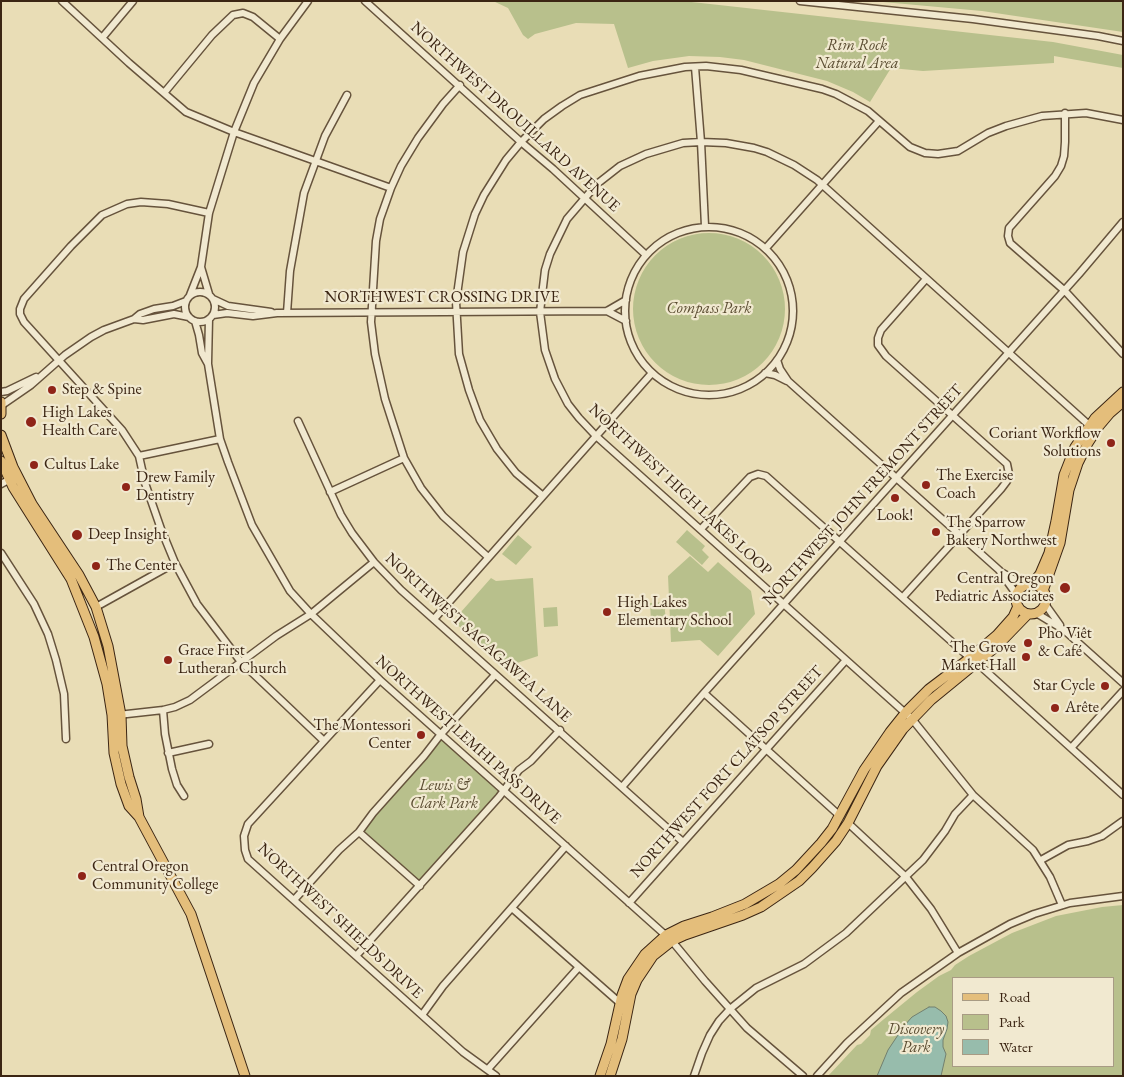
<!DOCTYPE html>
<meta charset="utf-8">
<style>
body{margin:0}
#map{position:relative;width:1124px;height:1077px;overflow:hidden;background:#e9ddb6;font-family:"EB Garamond",serif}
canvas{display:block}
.frame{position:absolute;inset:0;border:2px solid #3b2513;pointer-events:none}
.legend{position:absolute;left:952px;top:977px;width:162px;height:90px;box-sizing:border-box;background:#f1e9d0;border:1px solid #a89b84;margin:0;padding:6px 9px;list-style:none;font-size:15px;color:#3b2513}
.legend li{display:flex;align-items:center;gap:10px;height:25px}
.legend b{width:25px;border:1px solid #a89b84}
</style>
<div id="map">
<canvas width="1124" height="1077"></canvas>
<div class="frame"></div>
<ul class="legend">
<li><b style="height:6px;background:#e4be7b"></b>Road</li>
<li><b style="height:14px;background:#b8c08c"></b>Park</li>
<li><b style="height:14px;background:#97bcac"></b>Water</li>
</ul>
</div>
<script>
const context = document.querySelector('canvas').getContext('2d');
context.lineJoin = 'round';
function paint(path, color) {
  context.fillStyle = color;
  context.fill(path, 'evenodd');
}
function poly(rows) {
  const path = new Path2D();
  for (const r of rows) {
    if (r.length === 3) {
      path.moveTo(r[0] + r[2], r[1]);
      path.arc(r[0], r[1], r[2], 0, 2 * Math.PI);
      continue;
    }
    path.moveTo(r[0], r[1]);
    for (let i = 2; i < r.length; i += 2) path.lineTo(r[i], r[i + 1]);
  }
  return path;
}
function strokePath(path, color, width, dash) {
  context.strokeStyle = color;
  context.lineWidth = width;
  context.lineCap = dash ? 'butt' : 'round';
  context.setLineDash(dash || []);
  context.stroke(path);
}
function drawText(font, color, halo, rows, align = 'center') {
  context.font = font + ' "EB Garamond",serif';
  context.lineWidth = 4.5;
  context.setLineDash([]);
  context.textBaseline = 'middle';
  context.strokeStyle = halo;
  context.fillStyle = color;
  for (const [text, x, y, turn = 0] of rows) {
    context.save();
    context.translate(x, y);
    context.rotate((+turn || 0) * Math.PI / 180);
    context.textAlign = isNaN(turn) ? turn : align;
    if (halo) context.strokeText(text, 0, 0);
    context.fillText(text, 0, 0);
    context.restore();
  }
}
const green = poly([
 [493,1,682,1,701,3,1053,42,1123,55,1123,68,1054,56,1054,63,923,71,891,68,870,102,853,92,827,81,744,60,720,57,689,56,653,61,628,68,614,24,576,23,535,34,528,39,523,35,508,8],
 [872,1,1123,1,1123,32,982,11],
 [709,309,76],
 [687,530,705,546,702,550,709,557,702,565,676,542],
 [518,535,532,547,516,565,502,554],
 [690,556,708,572,718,562,751,591,755,614,718,656,700,640,671,642,668,576],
 [491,578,496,581,533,578,538,656,517,663,509,671,453,621],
 [664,602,666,621,651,621,650,603],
 [557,607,558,626,544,627,543,608],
 [441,734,504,792,420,886,359,832],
 [1123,905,1123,1076,828,1076,857,1045,861,1044,870,1035,871,1030,884,1019,917,992,939,976,951,970,955,965,969,956,1012,933,1056,916,1102,907],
 [953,978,1113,978,1113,1066,953,1066]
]);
const water = poly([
 [929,1007,935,1007,941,1011,946,1016,948,1022,947,1029,943,1040,943,1047,946,1054,941,1076,877,1076,888,1050,904,1026,912,1017,929,1007]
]);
const minor = poly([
 [62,1,129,63,186,112,234,132,391,188],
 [365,1,521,142,553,169,646,255],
 [800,1,973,19,1098,36,1123,41],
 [102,38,133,1],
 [695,67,701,142,705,226],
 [460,85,443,104,418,138,401,166,391,188,380,219,376,241,371,322,375,354,385,399,404,458,421,488,443,516,488,557],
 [164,93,212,35,233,15,243,13,253,17,280,39],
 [1065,113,1065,142,1064,156,1061,166,1055,176,1009,228,1008,236,1010,243,1065,291,1123,354],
 [209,213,168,204,141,202,127,204,102,215,71,246,24,299,20,309,20,314,24,322,122,430,139,456,145,483,161,529,175,563,197,604,241,662,324,741],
 [709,311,84],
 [766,248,879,121],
 [201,267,209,294],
 [200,307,15],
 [190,295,201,267,209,213,234,132,254,83,280,39,308,1],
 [213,299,228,306,271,312],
 [607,311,626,321],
 [287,313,290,271,304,193,325,136,347,95],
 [213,315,227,313,253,316,277,313,607,311,626,300],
 [134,319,143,320,174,314,189,317],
 [195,321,199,335,202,353,208,364,220,439,228,462,252,525,290,591,311,614,380,680,672,941,705,981,747,1028,803,1076],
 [777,360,780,369,788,381,999,570,1017,595],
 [208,363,209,319],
 [765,373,775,375,787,381],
 [1,392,7,391,36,377],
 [2,405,31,385,65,355,91,337,104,330,134,319,140,314,154,309,173,306,186,301],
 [298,421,341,515,352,533,374,562,401,590,683,842],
 [139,456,220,439],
 [1,484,12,478],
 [330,492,404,458],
 [543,496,516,473,497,449,480,420,469,390,459,354,456,302,463,252,475,214,484,195,506,160,521,142,544,119,562,106,580,95,639,76,685,67,706,66,741,70,822,89,836,94,868,111,910,147,925,153,938,154,958,151,988,133,1006,126,1042,116,1086,113,1123,120],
 [701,529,750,477,758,474,766,476,970,658],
 [1,553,34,604,48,634,56,660,64,694,66,739],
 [1003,573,1025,586],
 [903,597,1001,489,1007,481,1009,474,1007,464,886,356,878,345,878,338,881,330,926,279],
 [1045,604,1060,625],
 [96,607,175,563],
 [1036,613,1064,630,1123,683],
 [434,619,652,373],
 [977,663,1123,795],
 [380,680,248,824,244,836,245,850,248,859,356,956,463,1052,496,1076],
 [704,693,840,816],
 [163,710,165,734,172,769,177,785,184,796],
 [118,715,163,710,175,707,190,700,276,636,311,614,374,562],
 [1071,748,1123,691],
 [168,753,209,744],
 [622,787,704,693,1079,274,1123,222],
 [848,823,906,877,931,909,958,953],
 [359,832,420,886],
 [1041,860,1068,845,1088,841,1102,836,1123,821],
 [294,900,339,850,359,832,373,813,424,756,441,734,495,675],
 [629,903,846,660],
 [1062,905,1050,877,1033,850,973,795,912,719,596,436,579,418,568,404,555,379,545,350,540,312,545,270,550,254,567,219,597,184,620,166,646,154,683,143,701,142,726,143,754,148,767,152,794,165,817,180,1089,425],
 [512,908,620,1003],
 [356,956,499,797,519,770,531,761,560,730],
 [422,1015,443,986,566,846],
 [488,1069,579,967],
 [694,1076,702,1053,710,1035,719,1021,730,1009,756,988,804,964,846,933,923,860,945,831,955,814,973,795],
 [817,1076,847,1043,901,993,958,953,1010,924,1034,914,1070,903,1123,896]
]);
const major = poly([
 [1,402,1,414],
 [1,435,13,467,32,504,79,575,96,607,108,646,121,715,122,746,129,777,136,799,139,817],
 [1,461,13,487,71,579,94,637,107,684,112,715,114,753,121,784,129,806,139,817,191,914,245,1076],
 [1031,599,15],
 [1031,585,1040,574,1049,553,1056,521,1064,475,1075,447,1095,418,1123,392],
 [1043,591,1060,543,1069,490,1078,463,1088,443,1099,426,1110,413,1123,402],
 [600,1076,611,1044,622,995,628,979,645,954,666,935,684,926,712,917,745,904,779,884,796,870,821,843,832,829,864,770,890,732,906,712,929,689,970,658,997,635,1013,617,1018,606],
 [610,1076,622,1039,631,994,637,980,653,956,672,941,685,935,743,915,761,907,799,881,812,868,836,841,848,823,877,766,903,729,931,700,997,646,1028,614]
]);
const markers = [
 [52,390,5,"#8f2418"],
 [31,422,6,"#8f2418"],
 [1111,443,5,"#8f2418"],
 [34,465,5,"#8f2418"],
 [926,485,5,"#8f2418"],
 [126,487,5,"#8f2418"],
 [895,498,5,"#8f2418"],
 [936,532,5,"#8f2418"],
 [77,535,6,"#8f2418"],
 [96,566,5,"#8f2418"],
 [1065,588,6,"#8f2418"],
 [607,612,5,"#8f2418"],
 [1028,643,5,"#8f2418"],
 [1026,657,5,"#8f2418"],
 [168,660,5,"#8f2418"],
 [1105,686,5,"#8f2418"],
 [1055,708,5,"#8f2418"],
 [421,735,5,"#8f2418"],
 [82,876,5,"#8f2418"]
];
const parkNames = [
 ["Rim Rock",857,46],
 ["Natural Area",857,64],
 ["Compass Park",709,309],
 ["Lewis &",444,786],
 ["Clark Park",444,804],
 ["Discovery",916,1030],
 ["Park",916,1048]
];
const streetNames = [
 ["NORTHWEST DROUILLARD AVENUE",515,117,42],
 ["NORTHWEST CROSSING DRIVE",442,298],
 ["NORTHWEST HIGH LAKES LOOP",680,490,43],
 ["NORTHWEST JOHN FREMONT STREET",863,495,-48],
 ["NORTHWEST SACAGAWEA LANE",478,638,42],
 ["NORTHWEST LEMHI PASS DRIVE",468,740,42],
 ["NORTHWEST FORT CLATSOP STREET",727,772,-48],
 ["NORTHWEST SHIELDS DRIVE",340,921,43]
];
const poiNames = [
 ["Step & Spine",62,390],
 ["High Lakes",42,413],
 ["Health Care",42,431],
 ["Coriant Workflow",1101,434,"right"],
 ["Solutions",1101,452,"right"],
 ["Cultus Lake",44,465],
 ["The Exercise",936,476],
 ["Coach",936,494],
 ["Drew Family",136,478],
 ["Dentistry",136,496],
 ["Look!",895,516,"center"],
 ["The Sparrow",946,523],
 ["Bakery Northwest",946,541],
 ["Deep Insight",88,535],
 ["The Center",106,566],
 ["Central Oregon",1054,579,"right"],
 ["Pediatric Associates",1054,597,"right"],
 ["High Lakes",617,603],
 ["Elementary School",617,621],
 ["Pho Viêt",1038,634],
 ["& Café",1038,652],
 ["The Grove",1016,648,"right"],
 ["Market Hall",1016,666,"right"],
 ["Grace First",178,651],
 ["Lutheran Church",178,669],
 ["Star Cycle",1095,686,"right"],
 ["Arête",1065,708],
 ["The Montessori",411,726,"right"],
 ["Center",411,744,"right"],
 ["Central Oregon",92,867],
 ["Community College",92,885]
];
paint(green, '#b8c08c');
paint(water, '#97bcac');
strokePath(water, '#72806f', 1);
strokePath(minor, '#66533c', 9);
strokePath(major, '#3b2513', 11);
strokePath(minor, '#f1e9d0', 6);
strokePath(major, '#e4be7b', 9);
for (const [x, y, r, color] of markers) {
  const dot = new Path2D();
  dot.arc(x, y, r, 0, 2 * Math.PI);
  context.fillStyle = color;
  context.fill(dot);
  strokePath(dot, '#f1e9d0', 2);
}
drawText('italic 16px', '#5a4c31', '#f1e9d0', parkNames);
drawText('16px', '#3b2513', '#f1e9d0', streetNames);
drawText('16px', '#3b2513', '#f1e9d0', poiNames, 'left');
</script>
